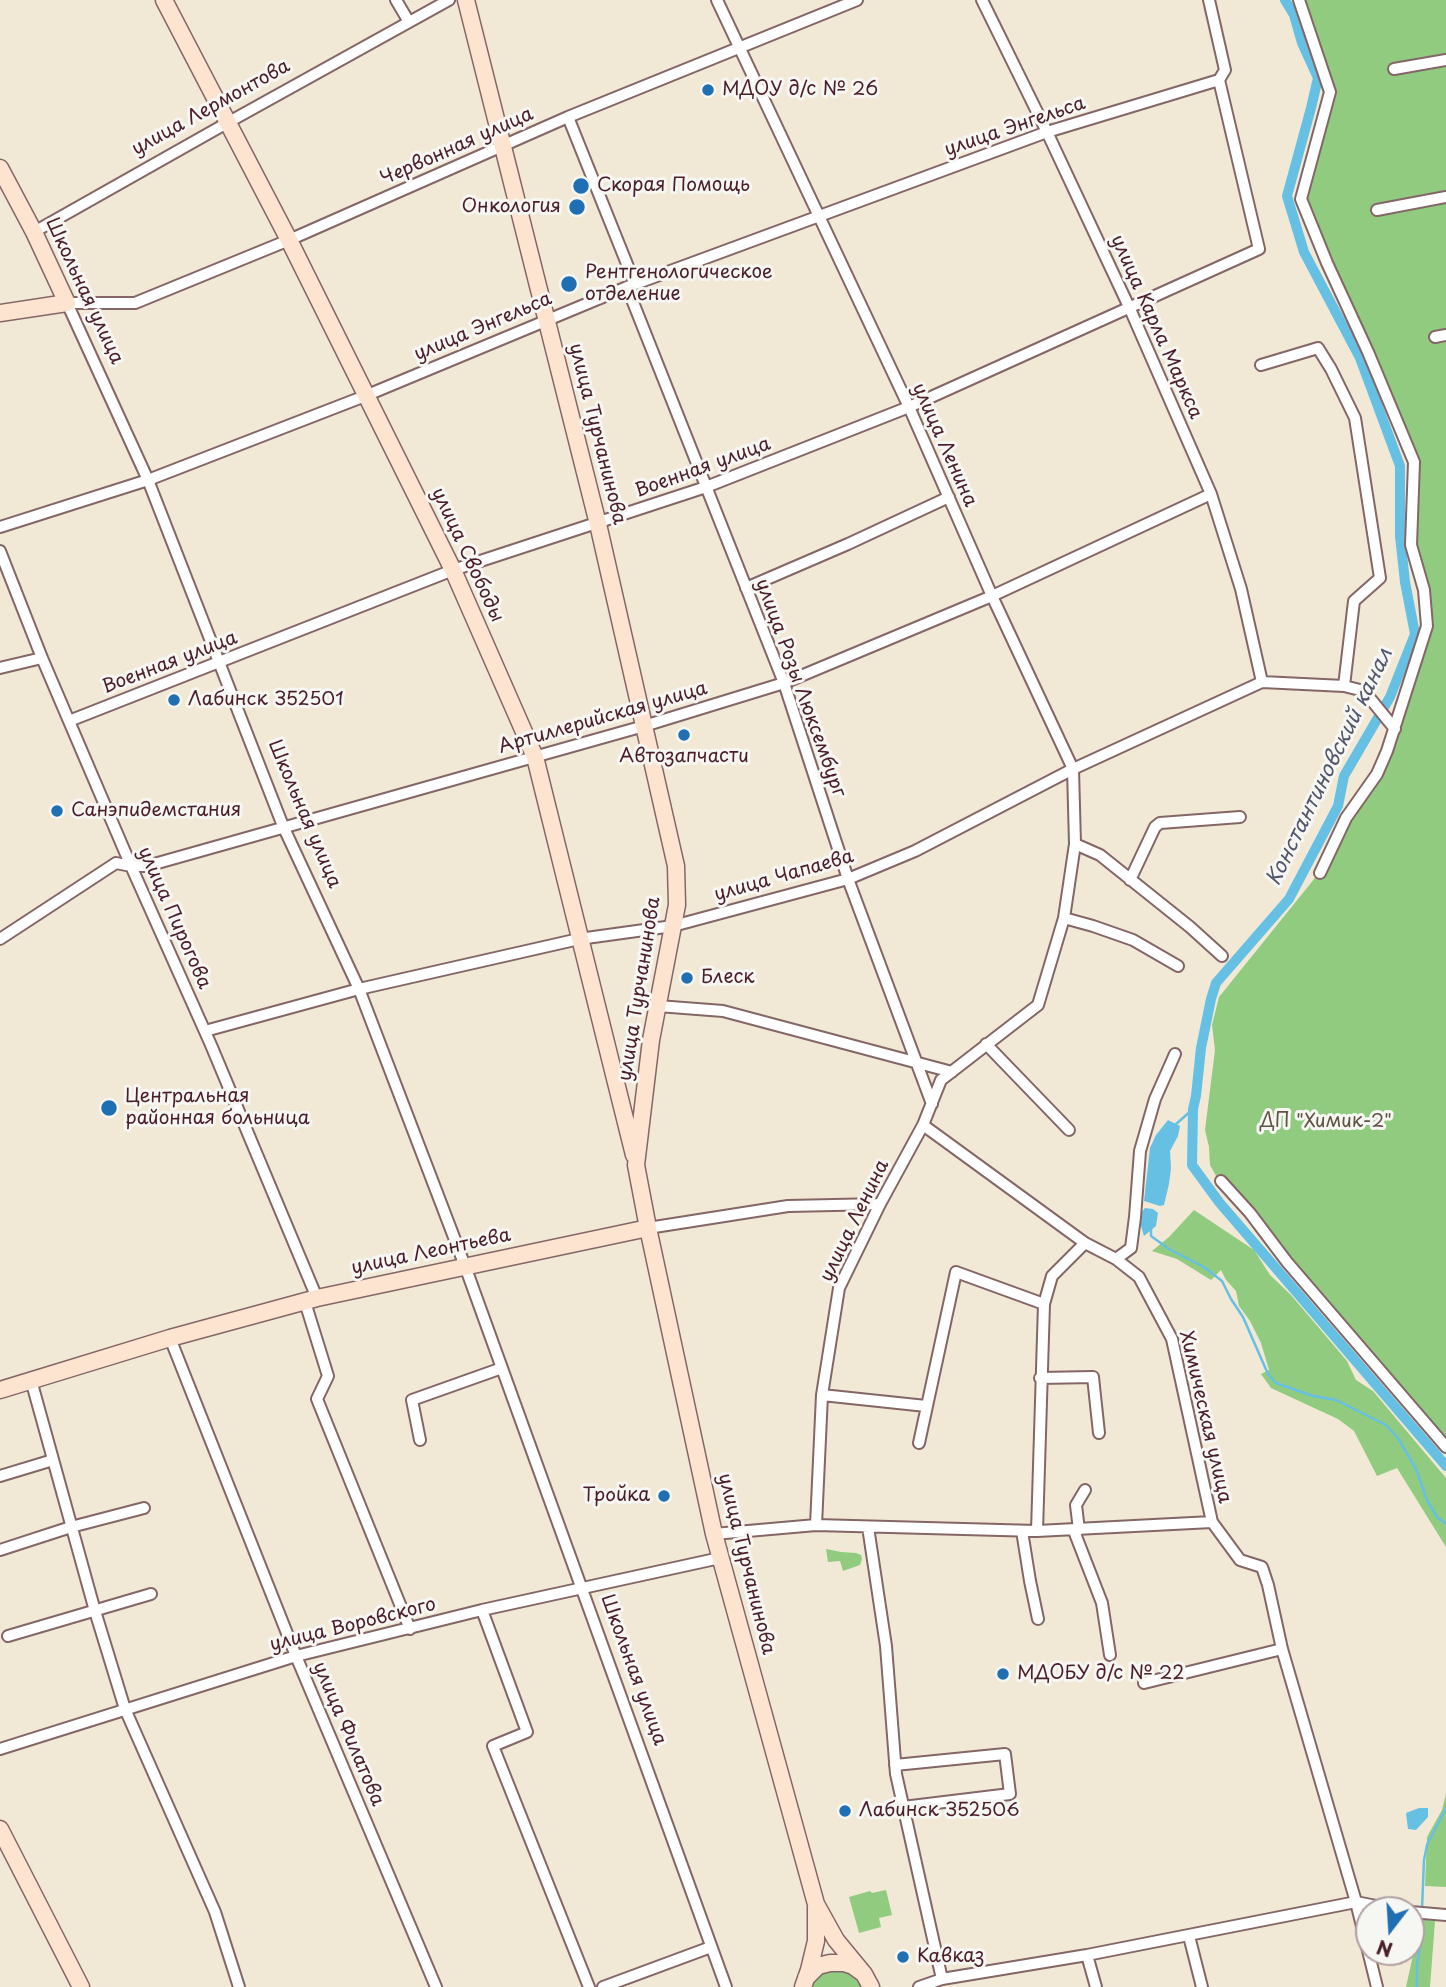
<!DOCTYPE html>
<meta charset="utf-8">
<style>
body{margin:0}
#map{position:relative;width:1446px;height:1987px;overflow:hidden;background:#f1e9d5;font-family:"Playpen Sans",sans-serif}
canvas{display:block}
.north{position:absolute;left:1355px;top:1896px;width:70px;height:70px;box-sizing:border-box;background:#f6f6f2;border:2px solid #b1a0a2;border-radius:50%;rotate:197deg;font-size:19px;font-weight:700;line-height:28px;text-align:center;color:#4a1f2b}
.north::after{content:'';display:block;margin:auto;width:24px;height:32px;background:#1f6fb2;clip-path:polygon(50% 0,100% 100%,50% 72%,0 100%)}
</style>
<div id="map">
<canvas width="1446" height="1987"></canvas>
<div class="north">N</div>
</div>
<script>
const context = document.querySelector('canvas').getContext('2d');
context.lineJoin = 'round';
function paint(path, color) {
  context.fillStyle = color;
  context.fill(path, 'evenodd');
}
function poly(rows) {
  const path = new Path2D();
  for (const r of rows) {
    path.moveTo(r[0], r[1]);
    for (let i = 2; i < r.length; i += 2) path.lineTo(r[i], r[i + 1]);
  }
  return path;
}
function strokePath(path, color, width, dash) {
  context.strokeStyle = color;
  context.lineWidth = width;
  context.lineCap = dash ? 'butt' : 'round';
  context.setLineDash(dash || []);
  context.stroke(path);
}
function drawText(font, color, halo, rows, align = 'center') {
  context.font = font + ' "Playpen Sans",sans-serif';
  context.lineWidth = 6;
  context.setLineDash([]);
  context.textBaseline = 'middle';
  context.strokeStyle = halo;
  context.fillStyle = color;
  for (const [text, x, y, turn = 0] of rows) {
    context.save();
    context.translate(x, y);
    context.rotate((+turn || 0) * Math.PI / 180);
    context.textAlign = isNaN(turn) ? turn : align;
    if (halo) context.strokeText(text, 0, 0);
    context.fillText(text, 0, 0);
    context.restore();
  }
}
const green = poly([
 [1297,0,1446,0,1446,1450,1219,1181,1210,1165,1209,1147,1205,1130,1215,1050,1212,1025,1219,997,1319,873,1375,774,1425,626,1423,591,1409,546,1412,462,1313,232,1302,178,1311,136,1326,93],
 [1194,1210,1254,1250,1270,1275,1291,1295,1347,1361,1356,1380,1373,1391,1446,1478,1446,1547,1397,1468,1377,1476,1354,1431,1338,1419,1271,1388,1261,1374,1269,1370,1261,1343,1250,1321,1239,1306,1236,1291,1226,1280,1221,1270,1211,1280,1177,1259,1152,1251,1169,1237],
 [826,1549,841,1552,856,1553,861,1555,862,1559,860,1565,843,1571,840,1561,828,1562],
 [1446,1794,1446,1887,1425,1886,1427,1837,1442,1810],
 [886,1890,892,1915,879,1918,881,1927,859,1933,849,1897,870,1891,872,1893],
 [1418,1918,1435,1921,1430,1987,1406,1987,1415,1946],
 [835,1968,856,1975,863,1987,810,1987,815,1978,824,1971]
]);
const water = poly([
 [1168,1120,1180,1126,1178,1136,1170,1151,1171,1168,1169,1184,1164,1205,1160,1206,1144,1201,1150,1148,1156,1135],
 [1145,1208,1153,1209,1158,1213,1156,1226,1144,1236,1141,1226,1141,1213],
 [1419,1808,1428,1808,1428,1817,1416,1830,1408,1829,1406,1813]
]);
const stream = poly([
 [1175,1125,1193,1109],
 [1151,1229,1151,1236,1169,1249,1204,1267,1222,1281,1231,1299,1243,1317,1268,1374,1276,1383,1313,1396,1336,1400,1386,1425,1398,1438,1416,1469,1427,1500,1437,1517,1446,1524],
 [1422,1909,1424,1860,1427,1845,1446,1808],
 [1417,1987,1417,1965,1420,1947,1422,1915]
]);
const canal = poly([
 [1285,0,1294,15,1302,43,1318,78,1311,108,1287,196,1304,252,1360,358,1400,466,1400,536,1405,582,1415,634,1390,697,1344,776,1338,806,1289,899,1216,983,1211,999,1201,1048,1196,1096,1193,1109,1192,1165,1219,1202,1446,1466]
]);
const street = poly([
 [396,0,409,22],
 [717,0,909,407,992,596,1073,769,1075,844,1064,918,1038,1005,941,1080,923,1125,880,1204,839,1288,822,1395,816,1525],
 [982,0,1047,132,1130,309,1211,494,1241,589,1262,682],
 [1299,0,1330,92,1301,199,1327,263,1368,352,1414,462,1411,545,1424,590,1427,626,1387,751,1377,774,1346,818,1320,873],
 [1394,69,1446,60],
 [568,117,635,284],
 [1377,210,1446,197],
 [34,232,227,123,449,0],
 [627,287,784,683,848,879,932,1104],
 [1435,337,1446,335],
 [1261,365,1318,348,1331,369,1355,418,1380,578,1354,601,1344,686],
 [0,527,148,480,365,396,627,287,1047,132,1219,80],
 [0,551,42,658,131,866,211,1045,317,1298],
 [746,588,848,544,949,497],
 [0,668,42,658],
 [69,721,453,570,706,487,909,407,1259,249,1219,80,1225,70,1209,0],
 [1075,844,1100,855,1190,927,1222,956],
 [1130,880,1155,827,1160,823,1240,817],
 [1064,918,1093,926,1133,940,1178,966],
 [0,939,116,863,131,866,147,866,644,726,784,683,992,596,1211,494],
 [658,1006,723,1011,952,1072],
 [205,1031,359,989,579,939,673,926,848,879,915,851,1073,769,1262,682,1344,686,1364,691,1395,729],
 [986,1044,1069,1130],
 [1175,1054,1155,1099,1140,1151,1135,1217,1131,1248,1116,1259,1139,1277,1172,1339,1212,1522,1240,1560,1262,1567,1268,1585,1282,1649,1356,1902,1377,1987],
 [923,1125,1085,1243,1116,1259],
 [1221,1181,1250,1213,1287,1262,1446,1447],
 [648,1228,788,1206,880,1204],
 [305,1302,328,1376,317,1399,410,1629],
 [170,1338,296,1656,436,1987],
 [1040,1378,1093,1377,1099,1433],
 [31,1380,95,1611,125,1709,215,1912,239,1987],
 [822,1395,926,1406],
 [420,1440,412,1400,502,1368],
 [919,1443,956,1272,1044,1304],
 [0,1476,53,1460],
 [868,1527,886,1646,896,1774,942,1979],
 [1079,1530,1076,1505,1085,1490],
 [1022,1531,1030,1581,1038,1619],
 [1037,1531,1044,1304,1052,1276,1085,1243],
 [1074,1531,1102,1603,1110,1655],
 [714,1534,816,1525,1037,1531,1212,1522],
 [0,1550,71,1527,144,1508],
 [482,1610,527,1732,493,1746,589,1987],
 [8,1636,151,1594],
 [1144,1683,1282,1649],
 [0,1749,296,1656,482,1610,720,1558],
 [895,1765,1005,1754,1010,1794,903,1807],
 [1411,1912,1446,1915],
 [1189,1936,1202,1987],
 [1087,1955,1096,1987],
 [603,1987,711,1947],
 [726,1987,465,1266,359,989,283,826,148,480,67,303,135,303,289,240,568,117,857,0],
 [919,1987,942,1979,1087,1955,1356,1902,1397,1910]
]);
const secondary = poly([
 [164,0,289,240,453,570,535,757,634,1155],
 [466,0,598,524,676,866,677,905,651,1040,636,1165,648,1228,714,1534,816,1904,836,1940,864,1974],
 [0,168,34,232,67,303,0,313],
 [0,1390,170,1338,317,1298,648,1228],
 [0,1829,81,1987],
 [806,1978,818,1966,830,1963,844,1963,853,1966,864,1974,871,1987],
 [803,1987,809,1970,816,1941,816,1907]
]);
const markers = [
 [708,90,7,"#1f6fb2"],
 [581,186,9,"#1f6fb2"],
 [577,207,9,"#1f6fb2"],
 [569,284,9,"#1f6fb2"],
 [174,700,7,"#1f6fb2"],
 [684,735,7,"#1f6fb2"],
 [57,811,7,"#1f6fb2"],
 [687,978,7,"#1f6fb2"],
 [109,1108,9,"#1f6fb2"],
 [664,1496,7,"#1f6fb2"],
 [1003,1674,7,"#1f6fb2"],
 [845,1811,7,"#1f6fb2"],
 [903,1957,7,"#1f6fb2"]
];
const poiNames = [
 ["МДОУ д/с № 26",722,90],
 ["Скорая Помощь",597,186],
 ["Онкология",561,207,"right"],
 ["Рентгенологическое",585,273],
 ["отделение",585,295],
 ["Лабинск 352501",188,700],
 ["Автозапчасти",684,757,"center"],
 ["Санэпидемстания",71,811],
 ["Блеск",701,978],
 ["Центральная",125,1097],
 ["районная больница",125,1119],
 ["Тройка",650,1496,"right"],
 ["МДОБУ д/с № 22",1017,1674],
 ["Лабинск 352506",859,1811],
 ["Кавказ",917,1957]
];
const streetNames = [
 ["улица Лермонтова",211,108,-29],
 ["улица Энгельса",1015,127,-19],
 ["Червонная улица",457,147,-24],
 ["Школьная улица",84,291,65],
 ["улица Энгельса",483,327,-23],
 ["улица Карла Маркса",1156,327,66],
 ["улица Турчанинова",597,434,76],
 ["улица Ленина",944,445,66],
 ["Военная улица",703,468,-20],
 ["улица Свободы",467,555,65],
 ["Военная улица",170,663,-21],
 ["улица Розы Люксембург",800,688,70],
 ["Артиллерийская улица",603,718,-16],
 ["Школьная улица",304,814,67],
 ["улица Чапаева",784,876,-16],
 ["улица Пирогова",174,918,66],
 ["улица Турчанинова",640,989,-81],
 ["улица Ленина",855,1221,-64],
 ["улица Леонтьева",431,1252,-12],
 ["Химическая улица",1205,1417,77],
 ["улица Турчанинова",746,1564,76],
 ["улица Воровского",353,1625,-14],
 ["Школьная улица",633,1670,70],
 ["улица Филатова",348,1734,67]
];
const parkNames = [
 ["ДП \"Химик-2\"",1326,1122]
];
const waterNames = [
 ["Константиновский канал",1330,767,-64]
];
paint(green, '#90cb80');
paint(water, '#65c0e3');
strokePath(stream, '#65c0e3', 2.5);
strokePath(canal, '#65c0e3', 10);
strokePath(street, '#846666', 14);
strokePath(secondary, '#846666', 19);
strokePath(street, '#fff', 10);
strokePath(secondary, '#fde4d0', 16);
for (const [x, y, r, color] of markers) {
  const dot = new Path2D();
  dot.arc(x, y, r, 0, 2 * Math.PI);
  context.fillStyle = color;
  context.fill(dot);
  strokePath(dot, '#f6f6f2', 2.5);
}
drawText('19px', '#4a1f2b', '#f6f6f2', poiNames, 'left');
drawText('19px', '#4a1f2b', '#f6f6f2', streetNames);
drawText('19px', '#5f5344', '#f6f6f2', parkNames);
drawText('italic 21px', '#53576b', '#f6f6f2', waterNames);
</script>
